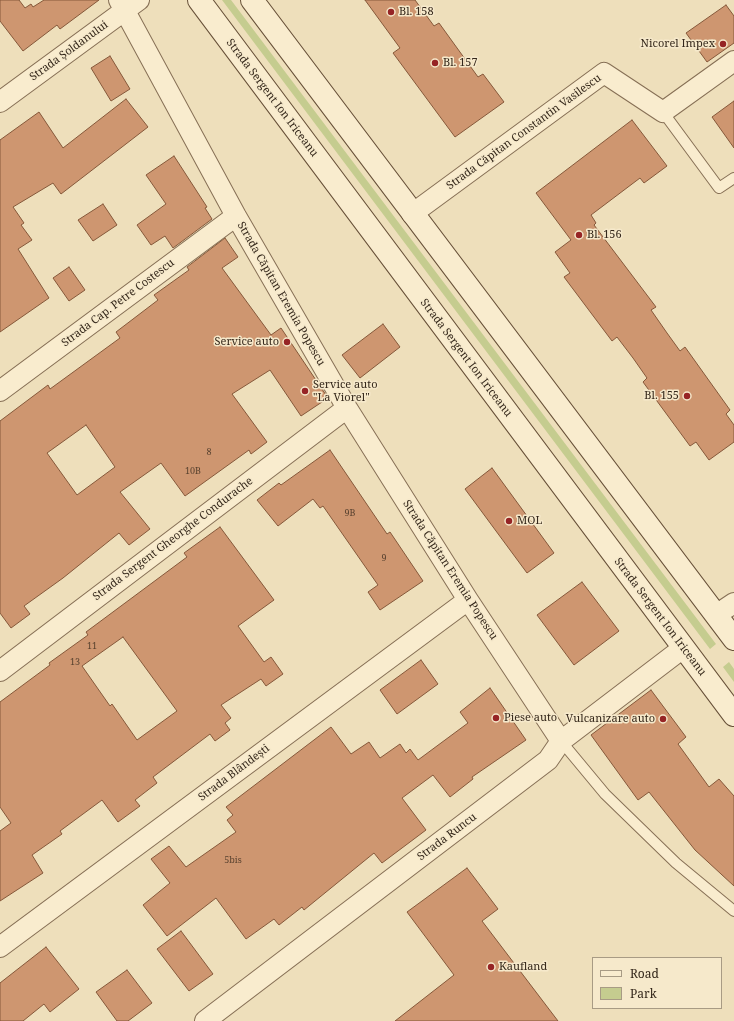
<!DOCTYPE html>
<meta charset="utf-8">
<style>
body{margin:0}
#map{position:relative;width:734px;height:1021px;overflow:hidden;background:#eedfbb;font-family:"Noto Serif",serif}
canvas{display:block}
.legend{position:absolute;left:592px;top:957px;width:130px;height:52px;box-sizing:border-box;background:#f6e9cb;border:1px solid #a89b84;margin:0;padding:5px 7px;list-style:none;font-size:12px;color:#34271a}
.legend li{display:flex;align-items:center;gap:8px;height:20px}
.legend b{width:20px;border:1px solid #a89b84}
</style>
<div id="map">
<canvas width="734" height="1021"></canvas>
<ul class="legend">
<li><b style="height:5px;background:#f9ecce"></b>Road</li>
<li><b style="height:11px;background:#c5cc8f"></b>Park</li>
</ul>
</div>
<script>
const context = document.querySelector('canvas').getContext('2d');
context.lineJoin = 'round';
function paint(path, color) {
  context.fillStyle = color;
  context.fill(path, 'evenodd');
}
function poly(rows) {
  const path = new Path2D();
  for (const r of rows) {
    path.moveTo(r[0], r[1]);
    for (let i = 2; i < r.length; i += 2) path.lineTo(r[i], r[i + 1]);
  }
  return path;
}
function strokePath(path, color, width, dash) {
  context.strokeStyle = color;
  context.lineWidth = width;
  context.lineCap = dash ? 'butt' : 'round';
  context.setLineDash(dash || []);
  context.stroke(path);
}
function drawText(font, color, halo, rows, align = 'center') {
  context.font = font + ' "Noto Serif",serif';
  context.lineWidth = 3;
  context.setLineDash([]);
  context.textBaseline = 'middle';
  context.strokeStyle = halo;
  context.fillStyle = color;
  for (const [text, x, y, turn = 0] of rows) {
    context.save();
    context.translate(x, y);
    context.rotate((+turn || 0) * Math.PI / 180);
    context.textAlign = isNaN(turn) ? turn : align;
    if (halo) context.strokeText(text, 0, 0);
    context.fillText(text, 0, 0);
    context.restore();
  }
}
const green = poly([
 [222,0,231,0,716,644,710,649],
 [729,662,734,669,734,682,723,667]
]);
const building = poly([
 [0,0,19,0,25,8,31,4,33,7,44,0,99,0,60,29,57,25,23,51,0,21,0,0],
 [365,0,415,0,434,26,439,23,478,77,483,74,504,102,455,137,393,53,400,48,365,0],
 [726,5,734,16,734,43,707,62,686,33,726,5],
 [110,56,130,89,111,101,91,68,110,56],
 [126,99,148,127,61,194,53,183,13,207,24,223,21,225,32,240,18,249,49,298,0,332,0,140,39,112,63,148,126,99],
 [734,101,734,148,712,117,734,101],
 [632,120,667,166,644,183,640,178,591,215,596,223,594,225,656,307,651,310,667,333,680,351,685,347,730,410,726,414,734,425,734,442,709,460,696,442,690,446,643,382,647,378,633,358,617,337,612,341,564,277,570,273,555,252,571,240,536,193,632,120],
 [174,156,207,207,205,208,212,219,173,248,165,236,151,245,137,225,166,204,146,175,174,156],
 [103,204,117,225,93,241,78,220,103,204],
 [225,238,238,257,222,268,271,335,281,328,328,398,301,416,270,370,232,394,267,442,251,454,249,450,185,496,161,463,120,492,150,529,129,545,119,533,63,578,24,606,30,614,11,628,0,613,0,421,48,385,50,389,120,338,116,332,158,300,154,295,189,270,187,267,225,238],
 [86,425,115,467,77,495,47,453,86,425],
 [69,267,85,290,69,301,53,278,69,267],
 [383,324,400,347,360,378,342,355,383,324],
 [330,450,387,534,390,532,423,581,380,610,368,592,378,585,323,506,320,508,313,499,278,526,257,500,279,483,281,485,330,450],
 [492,468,554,553,527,573,465,489,492,468],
 [220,527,274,600,238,626,264,662,271,657,283,674,266,686,261,679,221,705,231,718,225,723,230,730,215,741,210,734,153,777,157,783,135,800,140,806,118,822,102,800,60,831,62,834,32,855,43,873,0,901,0,831,11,823,0,807,0,702,50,665,49,663,88,635,86,632,187,557,184,553,220,527],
 [123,637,177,711,137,740,112,704,110,706,82,666,123,637],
 [582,582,619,631,574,665,537,615,582,582],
 [421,660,438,684,397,714,380,690,421,660],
 [490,688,526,740,472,777,473,779,450,797,433,775,402,798,426,830,382,863,374,853,304,910,302,907,279,925,274,919,246,939,216,898,167,936,143,905,170,883,151,859,169,846,186,867,236,832,227,820,233,815,226,807,331,727,351,754,369,742,380,758,400,744,406,753,410,749,418,760,468,723,460,712,490,688],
 [651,690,686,737,678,744,709,787,719,779,734,796,734,886,695,850,649,792,638,800,591,735,651,690],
 [467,868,498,909,482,921,558,1021,395,1021,454,975,407,912,467,868],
 [181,931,213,974,189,991,157,949,181,931],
 [46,947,79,989,50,1012,44,1004,23,1021,0,1021,0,983,46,947],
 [127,970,152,1003,128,1021,117,1021,96,992,127,970]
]);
const service = poly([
 [663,112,719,188,734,178],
 [561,741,605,794,676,863,734,911]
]);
const minor = poly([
 [119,0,236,216,347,408,468,600,561,741],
 [0,102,139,0],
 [412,214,604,73,663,112,734,61],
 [0,391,236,216],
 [716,615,734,603],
 [0,671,347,408],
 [0,947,468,600],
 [205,1021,548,760,561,741,683,648]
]);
const secondary = poly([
 [199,0,734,715],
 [252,0,734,639]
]);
const markers = [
 [391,12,4,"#962425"],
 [723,44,4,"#962425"],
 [435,63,4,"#962425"],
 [579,235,4,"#962425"],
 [287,342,4,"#962425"],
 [305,391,4,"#962425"],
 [687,396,4,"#962425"],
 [509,521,4,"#962425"],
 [496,718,4,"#962425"],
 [663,719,4,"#962425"],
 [491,967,4,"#962425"]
];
const numberNames = [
 ["8",209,452],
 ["10B",193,471],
 ["9B",350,513],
 ["9",384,558],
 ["11",92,646],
 ["13",75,662],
 ["5bis",233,860]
];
const poiNames = [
 ["Bl. 158",399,12],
 ["Nicorel Impex",715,44,"right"],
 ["Bl. 157",443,63],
 ["Bl. 156",587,235],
 ["Service auto",279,342,"right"],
 ["Service auto",313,385],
 ["\"La Viorel\"",313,398],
 ["Bl. 155",679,396,"right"],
 ["MOL",517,521],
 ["Piese auto",504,718],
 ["Vulcanizare auto",655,719,"right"],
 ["Kaufland",499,967]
];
const streetNames = [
 ["Strada Șoldanului",69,51,-36],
 ["Strada Sergent Ion Iriceanu",272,98,53],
 ["Strada Căpitan Constantin Vasilescu",524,132,-36],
 ["Strada Căpitan Eremia Popescu",281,294,60],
 ["Strada Cap. Petre Costescu",118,303,-37],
 ["Strada Sergent Ion Iriceanu",466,358,53],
 ["Strada Sergent Gheorghe Condurache",173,539,-37],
 ["Strada Căpitan Eremia Popescu",450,570,57],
 ["Strada Sergent Ion Iriceanu",660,617,53],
 ["Strada Blândești",234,773,-37],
 ["Strada Runcu",447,837,-37]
];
paint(green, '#c5cc8f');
paint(building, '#ce9670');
strokePath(building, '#85583a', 1);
strokePath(service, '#866f55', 12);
strokePath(minor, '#866f55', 22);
strokePath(secondary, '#675038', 24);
strokePath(service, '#f9ecce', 10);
strokePath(minor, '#f9ecce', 20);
strokePath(secondary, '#f9ecce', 22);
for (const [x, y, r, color] of markers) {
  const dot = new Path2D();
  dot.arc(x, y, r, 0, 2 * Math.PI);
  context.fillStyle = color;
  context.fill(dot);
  strokePath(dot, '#f6e9cb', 1.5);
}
drawText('9px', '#5a4330', null, numberNames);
drawText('11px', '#34271a', '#f6e9cb', poiNames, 'left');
drawText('11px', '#34271a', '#f6e9cb', streetNames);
</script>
